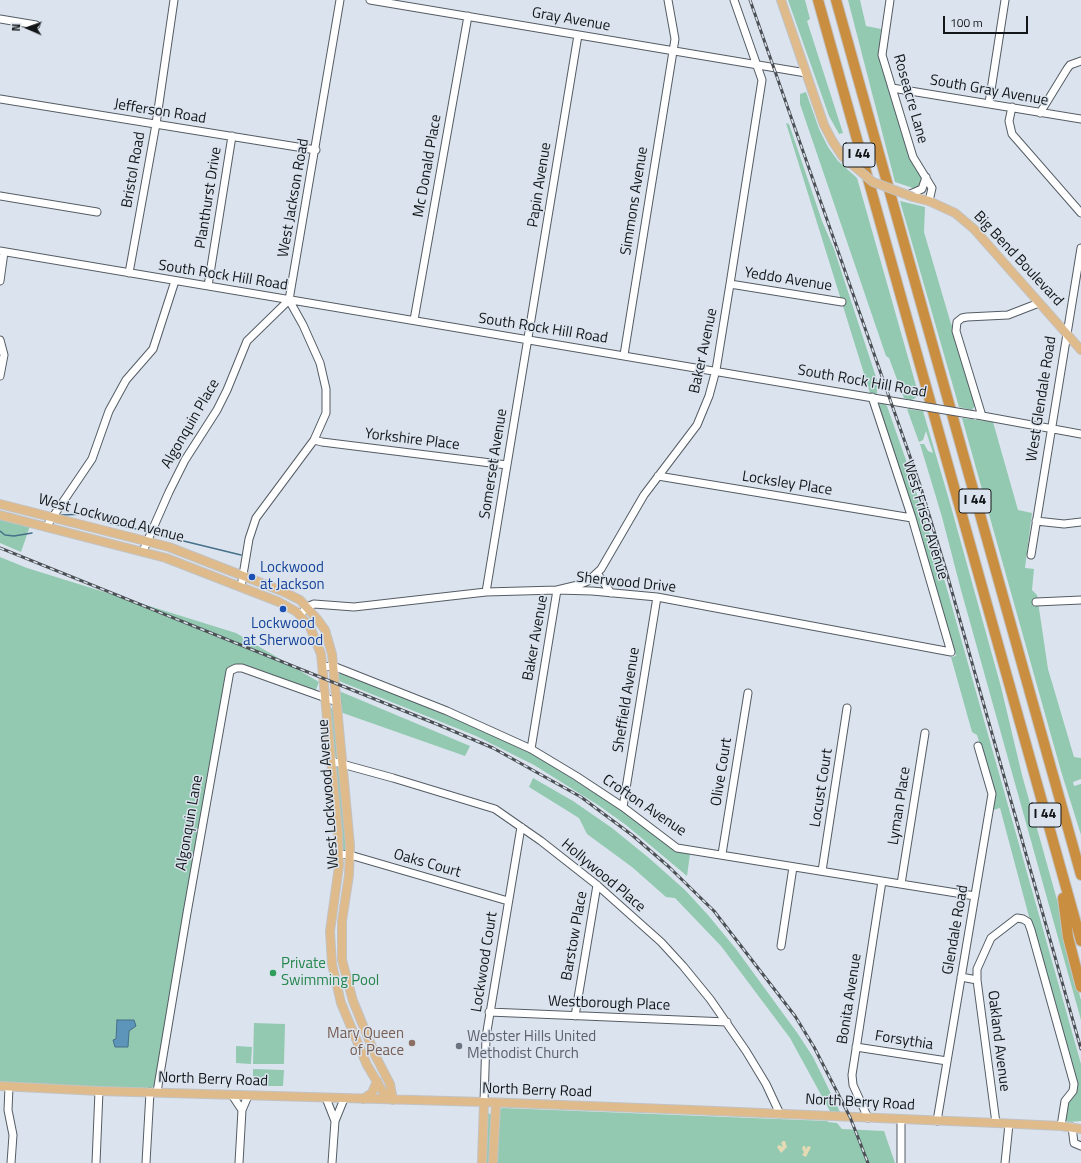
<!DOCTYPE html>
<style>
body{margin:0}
#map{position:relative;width:1081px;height:1163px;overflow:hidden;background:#dbe4ee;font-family:"Titillium Web",sans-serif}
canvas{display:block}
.north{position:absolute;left:8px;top:8px;width:40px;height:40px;-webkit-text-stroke:3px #dbe4ee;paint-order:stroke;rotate:272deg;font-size:11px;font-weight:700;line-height:16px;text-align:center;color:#131619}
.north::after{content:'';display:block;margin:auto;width:14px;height:18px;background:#131619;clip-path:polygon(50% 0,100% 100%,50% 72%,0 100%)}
.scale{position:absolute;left:943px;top:16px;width:85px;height:18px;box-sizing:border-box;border:2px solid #131619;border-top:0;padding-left:5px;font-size:12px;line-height:14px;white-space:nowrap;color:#131619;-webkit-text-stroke:3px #dbe4ee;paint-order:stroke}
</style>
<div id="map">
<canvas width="1081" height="1163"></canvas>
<div class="north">N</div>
<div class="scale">100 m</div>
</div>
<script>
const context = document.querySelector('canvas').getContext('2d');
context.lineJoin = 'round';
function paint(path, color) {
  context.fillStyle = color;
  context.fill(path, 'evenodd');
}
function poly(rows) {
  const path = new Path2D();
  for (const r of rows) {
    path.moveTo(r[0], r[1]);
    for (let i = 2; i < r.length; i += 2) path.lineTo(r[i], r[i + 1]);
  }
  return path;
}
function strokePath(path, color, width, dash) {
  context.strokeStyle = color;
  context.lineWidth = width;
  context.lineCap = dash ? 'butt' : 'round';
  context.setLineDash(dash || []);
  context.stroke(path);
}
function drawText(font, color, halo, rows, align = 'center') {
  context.font = font + ' "Titillium Web",sans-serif';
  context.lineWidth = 3;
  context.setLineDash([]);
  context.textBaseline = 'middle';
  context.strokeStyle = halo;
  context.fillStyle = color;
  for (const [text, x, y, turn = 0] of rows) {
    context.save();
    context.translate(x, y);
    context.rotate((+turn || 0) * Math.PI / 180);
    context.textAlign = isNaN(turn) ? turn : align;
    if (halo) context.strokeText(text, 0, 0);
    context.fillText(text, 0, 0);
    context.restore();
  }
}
const green = poly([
 [788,0,805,0,810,19,807,21,843,133,839,134,829,116],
 [848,0,860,0,866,26,881,29,879,54,923,182,922,186,916,189,895,182],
 [806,92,819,129,828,147,838,161,857,178,917,389,914,391,916,398,911,400,904,398,889,358,886,356,800,104,800,94],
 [786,123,789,124,822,221,834,249,877,380,877,394,870,393],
 [900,201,925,207,924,232,951,324,953,326,975,406,972,410,959,407],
 [883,402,887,406,907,463,945,582,1081,1064,1081,1121,1068,1122,1065,1119,1066,1104,1076,1093,1000,808,993,810,994,796,993,787,977,735,972,732,951,657,956,656,878,409,878,405],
 [907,409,923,411,950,503,1001,687,1022,775,1059,907,1065,943,1081,1000,1081,1020,961,590,942,517,920,444,924,444,928,451,933,453,926,431,923,440,919,442],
 [962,418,993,422,1018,510,1032,513,1025,568,1034,569,1032,590,1037,595,1048,669,1074,757,1081,758,1081,779,1073,782,1074,786,1081,784,1081,835,1061,771],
 [0,518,30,526,21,552,0,543],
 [0,557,27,568,236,633,319,682,315,692,240,665,228,667,157,1082,151,1089,0,1083],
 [339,674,344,674,470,725,536,756,626,813,669,847,678,851,690,854,687,876,626,825,598,805,534,765,476,736,339,681],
 [339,691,470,746,465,756,340,712],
 [330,708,334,709,337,758,334,756],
 [337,767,339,768,346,836,346,850,345,851,342,849,335,769],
 [533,778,573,801,612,828,649,858,685,890,708,915,736,949,798,1034,813,1057,840,1112,831,1113,790,1038,721,946,675,898,666,897,632,867,587,834,579,818,529,787],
 [254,1023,285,1024,284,1064,253,1064],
 [236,1046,252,1047,251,1064,236,1063],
 [253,1069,284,1070,283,1086,253,1086],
 [503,1108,827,1121,828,1122,837,1123,842,1129,884,1131,895,1163,496,1163,499,1109],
 [488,1113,492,1115,490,1163,484,1163]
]);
const sand = poly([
 [783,1141,785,1141,787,1147,781,1153,777,1147,779,1145,783,1147,781,1143],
 [803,1146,805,1146,806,1149,808,1146,811,1147,806,1157,802,1155,804,1152,802,1149]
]);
const water = poly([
 [117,1020,134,1020,136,1026,129,1031,128,1047,115,1047,113,1040,116,1039,117,1020]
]);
const stream = poly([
 [61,515,88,514,110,523,136,529],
 [0,531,5,535,14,536,32,533],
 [159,535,241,555]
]);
const minor = poly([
 [370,0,806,73],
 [890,0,882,55,913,157,932,188,929,201],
 [0,19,36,25],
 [892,88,1081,119],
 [0,99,316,150],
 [989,103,1005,0],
 [1012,107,1009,121,1012,134,1081,213],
 [1040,113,1067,69,1070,65,1081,61],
 [908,195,922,189,926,177],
 [0,196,97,212],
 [0,251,909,404],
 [129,273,156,124,174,0],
 [0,281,4,252],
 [730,284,842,302],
 [208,286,232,136],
 [414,320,468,16],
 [0,340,4,355,0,376],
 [624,355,675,39,668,0],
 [977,415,1081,434],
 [982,416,956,331,957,322,962,318,967,317,1008,315,1039,303],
 [314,440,322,442,507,465],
 [658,476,912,518],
 [1036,521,1064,524,1081,522],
 [46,527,92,459,109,411,126,380,153,349,175,281],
 [143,551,169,492,185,460,217,410,227,390,247,341,289,300],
 [1031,555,1081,248],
 [597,573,611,593],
 [241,587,249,539,256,518,314,440,326,413,326,389,320,363,303,325,289,300,340,0],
 [486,592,578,35],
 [1036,602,1081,600],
 [300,615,307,607,314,604,354,607,486,592,557,590,592,591,657,597,951,652,912,518,872,397],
 [323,667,333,666,447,711,531,749,576,776,623,807,677,848,975,896],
 [531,749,557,590,578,585,588,581,601,569,644,495,697,425,709,396,716,370,730,284,762,80,734,0],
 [331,761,393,778,495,809,541,841,597,885,661,942,683,966,710,999,746,1051,766,1084,780,1114],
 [623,807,657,597],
 [339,854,350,855,508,901],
 [722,854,748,693],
 [822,871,847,708],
 [901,884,925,733],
 [781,946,793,867],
 [961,977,977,980],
 [489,1012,727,1022],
 [575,1016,597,885],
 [856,1047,947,1061],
 [9,1087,8,1110,13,1135,11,1163],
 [157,1092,187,913,230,671,236,668,242,668,337,702],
 [232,1095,242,1110,248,1096],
 [326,1098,335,1121,344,1099],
 [484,1102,486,1037,521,827],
 [868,1118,853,1085,852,1075,882,881],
 [937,1121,992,794,978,746],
 [996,1123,977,980,977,969,991,938,1017,918,1023,919,1028,922,1031,930,1074,1084,1073,1091,1065,1101,1061,1126],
 [1072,1127,1074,1143,1081,1146],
 [96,1163,99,1091],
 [146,1163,150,1092],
 [239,1163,242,1110],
 [332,1163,335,1121],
 [901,1163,901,1119],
 [1005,1163,1009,1124]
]);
const major = poly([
 [781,0,824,125,833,142],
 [913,197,929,201,955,213,974,229,1081,350],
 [0,504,169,547,282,591,300,600,318,620,325,630,332,654,350,845,349,875,342,921,342,960,353,1001,376,1057,390,1084,393,1100],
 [0,515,166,558,279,602,297,612,310,627,321,654,338,833,339,866,330,931,332,964,341,1003,367,1065,383,1092,393,1100],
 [0,1086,99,1091,484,1102,692,1110,996,1123,1061,1126,1081,1129],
 [363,1099,372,1093,377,1081],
 [482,1163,484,1102],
 [493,1163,496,1103]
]);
const highway = poly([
 [818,0,1081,941],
 [836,0,1081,875],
 [1063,898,1068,937,1081,987]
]);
const rail = poly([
 [750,0,920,485,945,567,1081,1049],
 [0,548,439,725,493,748,581,797,632,835,668,866,714,911,795,1016,814,1047,850,1117,868,1163]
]);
const minorBridge = poly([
 [909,404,975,415]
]);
const majorBridge = poly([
 [833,142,843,157,873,182,913,197]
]);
const markers = [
 [252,577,4,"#1a4fb4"],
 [283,609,4,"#1a4fb4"],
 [273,973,4,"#2e9e5b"],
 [412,1043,4,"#8d6e63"],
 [459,1046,4,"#6b7280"]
];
const shields = [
 [859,155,32],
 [975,501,32],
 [1045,815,32]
];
const shieldNames = [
 ["I 44",859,155],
 ["I 44",975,501],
 ["I 44",1045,815]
];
const streetNames = [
 ["Gray Avenue",571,20,10],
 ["South Gray Avenue",989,91,10],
 ["Roseacre Lane",910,99,74],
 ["Jefferson Road",160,112,9],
 ["Mc Donald Place",428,166,-80],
 ["Bristol Road",134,170,-80],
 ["Papin Avenue",540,185,-81],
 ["Planthurst Drive",209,198,-81],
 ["West Jackson Road",294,198,-80],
 ["Simmons Avenue",635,201,-81],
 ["Big Bend Boulevard",1018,259,47],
 ["South Rock Hill Road",223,276,9],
 ["Yeddo Avenue",788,280,9],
 ["South Rock Hill Road",543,329,9],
 ["Baker Avenue",704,351,-78],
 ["South Rock Hill Road",862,382,10],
 ["West Glendale Road",1042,399,-81],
 ["Algonquin Place",191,424,-60],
 ["Yorkshire Place",412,440,7],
 ["Somerset Avenue",494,464,-81],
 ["Locksley Place",787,484,9],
 ["West Lockwood Avenue",111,519,15],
 ["West Frisco Avenue",925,520,73],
 ["Sherwood Drive",626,583,6],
 ["Baker Avenue",536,638,-80],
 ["Sheffield Avenue",627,700,-81],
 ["Olive Court",722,772,-81],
 ["Locust Court",822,788,-81],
 ["West Lockwood Avenue",329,794,-94],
 ["Crofton Avenue",644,806,34],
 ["Lyman Place",900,806,-81],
 ["Algonquin Lane",190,823,-80],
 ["Oaks Court",427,864,16],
 ["Hollywood Place",603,876,40],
 ["Glendale Road",956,930,-80],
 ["Barstow Place",575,936,-80],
 ["Lockwood Court",485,962,-81],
 ["Bonita Avenue",850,999,-81],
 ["Westborough Place",609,1004,2],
 ["Forsythia",904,1041,9],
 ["Oakland Avenue",998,1041,83],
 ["North Berry Road",213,1080,2],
 ["North Berry Road",537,1091,2],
 ["North Berry Road",860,1103,3]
];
const transitNames = [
 ["Lockwood",260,568],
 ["at Jackson",260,585],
 ["Lockwood",283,624,"center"],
 ["at Sherwood",283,641,"center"]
];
const leisureNames = [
 ["Private",281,964],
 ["Swimming Pool",281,981]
];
const educationNames = [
 ["Mary Queen",404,1034],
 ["of Peace",404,1051]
];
const worshipNames = [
 ["Webster Hills United",467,1037],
 ["Methodist Church",467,1054]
];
paint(green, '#92c9b0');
paint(sand, '#e3dab5');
paint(water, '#5c95b9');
strokePath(water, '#466f89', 1);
strokePath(stream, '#466f89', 1.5);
strokePath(minor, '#555c64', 9);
strokePath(major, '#c2c2c3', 10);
strokePath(highway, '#c2c2c3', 12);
strokePath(minor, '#fff', 7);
strokePath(major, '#dfbb8c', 8);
strokePath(highway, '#ca8e40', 10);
strokePath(rail, '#4c5055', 3);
strokePath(rail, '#dbe4ee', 1.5, [4.5]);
strokePath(minorBridge, '#555c64', 9, []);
strokePath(majorBridge, '#c2c2c3', 10, []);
strokePath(minorBridge, '#fff', 7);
strokePath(majorBridge, '#dfbb8c', 8);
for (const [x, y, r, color] of markers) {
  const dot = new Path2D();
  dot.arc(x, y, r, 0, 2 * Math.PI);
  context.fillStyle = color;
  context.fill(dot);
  strokePath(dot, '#dbe4ee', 1.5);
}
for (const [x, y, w] of shields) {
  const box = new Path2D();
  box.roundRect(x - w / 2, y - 12, w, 24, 3);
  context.fillStyle = '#dbe4ee';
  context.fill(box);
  strokePath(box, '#131619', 1);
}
drawText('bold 14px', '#131619', null, shieldNames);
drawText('15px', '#131619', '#dbe4ee', streetNames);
drawText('15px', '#164399', '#dbe4ee', transitNames, 'left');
drawText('15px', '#27864d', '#dbe4ee', leisureNames, 'left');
drawText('15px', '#785e54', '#dbe4ee', educationNames, 'right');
drawText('15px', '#5b616d', '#dbe4ee', worshipNames, 'left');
</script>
